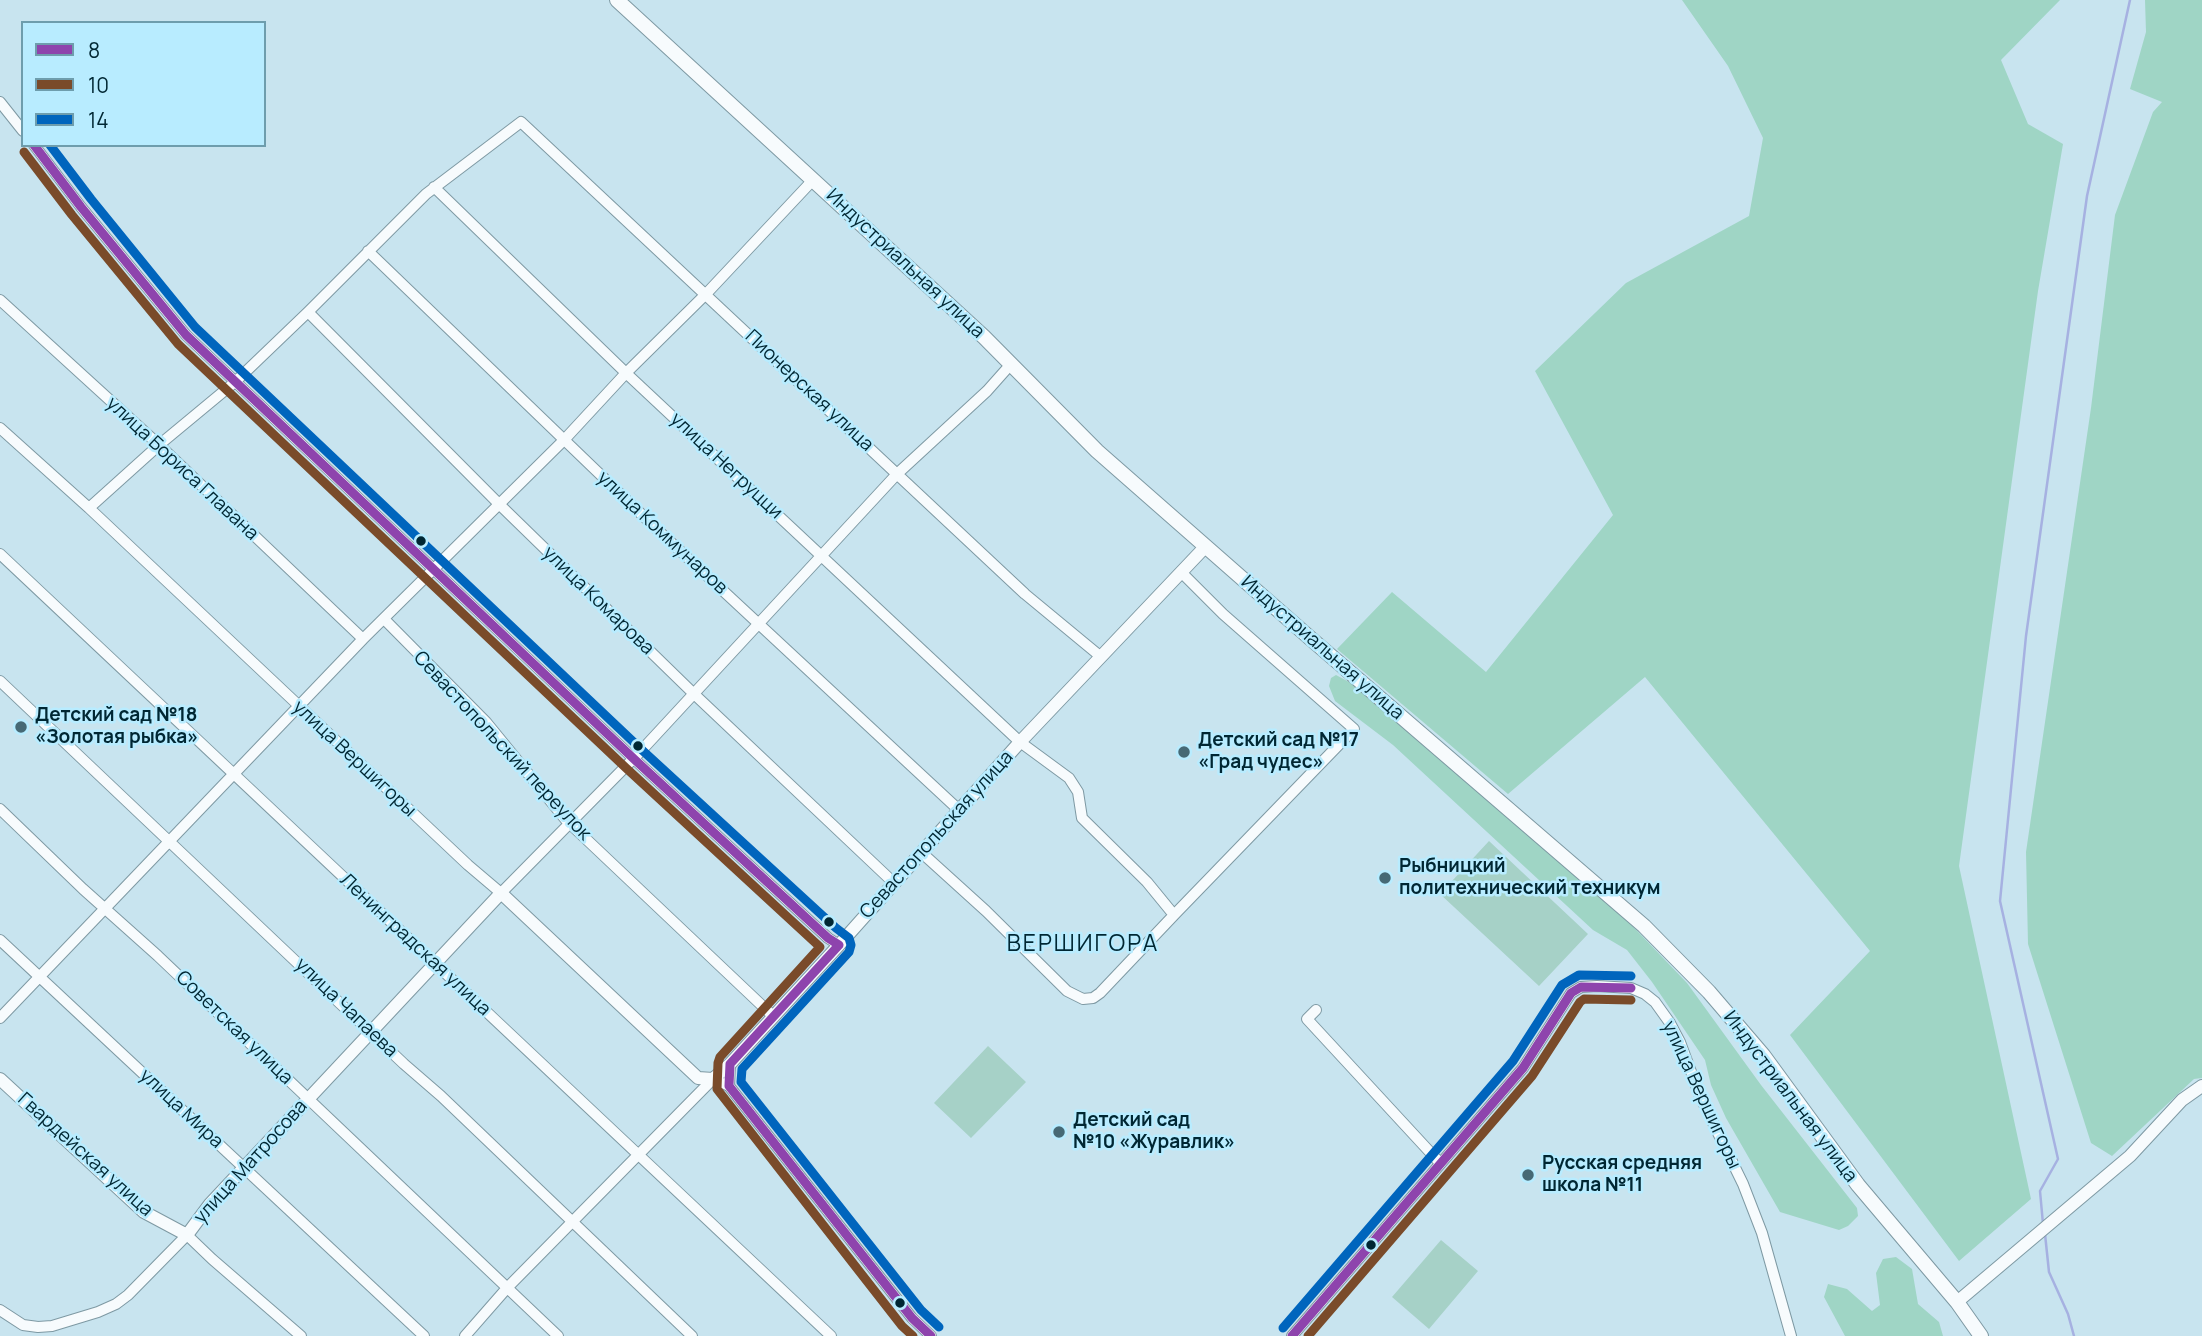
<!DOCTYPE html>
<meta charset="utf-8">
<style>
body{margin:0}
#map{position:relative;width:2202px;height:1336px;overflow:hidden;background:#c8e4ef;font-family:Manrope,sans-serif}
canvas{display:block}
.legend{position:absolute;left:21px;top:21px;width:245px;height:126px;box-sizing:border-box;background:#b8ecff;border:2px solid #6e9dad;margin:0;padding:9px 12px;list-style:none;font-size:21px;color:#002733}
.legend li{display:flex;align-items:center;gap:14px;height:35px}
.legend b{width:35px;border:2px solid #6e9dad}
</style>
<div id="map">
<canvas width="2202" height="1336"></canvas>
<ul class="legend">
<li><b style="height:9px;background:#8e44ad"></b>8</li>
<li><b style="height:9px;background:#7a4b2a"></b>10</li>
<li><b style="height:9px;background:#0065bd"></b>14</li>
</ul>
</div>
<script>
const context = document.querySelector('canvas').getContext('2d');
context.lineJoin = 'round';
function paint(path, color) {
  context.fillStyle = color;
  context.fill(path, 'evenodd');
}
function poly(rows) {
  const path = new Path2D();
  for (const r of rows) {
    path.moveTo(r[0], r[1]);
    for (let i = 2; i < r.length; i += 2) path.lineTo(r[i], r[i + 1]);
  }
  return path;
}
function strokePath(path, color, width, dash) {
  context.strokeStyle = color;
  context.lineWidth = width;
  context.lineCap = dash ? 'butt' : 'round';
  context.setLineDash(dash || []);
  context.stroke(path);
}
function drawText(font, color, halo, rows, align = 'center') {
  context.font = font + ' Manrope,sans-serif';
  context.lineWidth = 5;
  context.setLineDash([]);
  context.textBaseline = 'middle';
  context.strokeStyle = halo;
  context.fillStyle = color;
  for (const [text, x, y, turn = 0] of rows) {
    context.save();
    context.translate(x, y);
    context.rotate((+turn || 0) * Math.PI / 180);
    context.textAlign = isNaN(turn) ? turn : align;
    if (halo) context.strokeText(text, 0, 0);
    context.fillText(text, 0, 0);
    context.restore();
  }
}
const green = poly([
 [1489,841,1588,934,1539,986,1440,894],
 [988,1046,1026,1082,971,1138,934,1103],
 [1441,1240,1478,1271,1429,1329,1392,1297]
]);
const forest = poly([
 [1682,0,2060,0,2001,60,2028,124,2063,144,2038,291,1959,866,2031,1199,1959,1261,1790,1035,1870,951,1645,677,1508,794,1337,649,1392,592,1486,672,1613,515,1535,371,1626,283,1749,216,1763,138,1728,66],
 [2145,0,2202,0,2202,1078,2194,1079,2112,1156,2091,1143,2028,944,2026,852,2091,408,2115,215,2153,112,2162,102,2130,89,2146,32],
 [1336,675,1362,689,1622,915,1687,983,1761,1085,1857,1208,1858,1216,1848,1226,1839,1230,1780,1212,1726,1118,1711,1085,1705,1060,1652,982,1627,950,1593,930,1393,745,1335,701,1329,686,1331,678],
 [1896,1257,1912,1269,1918,1304,1939,1322,1943,1336,1845,1336,1824,1297,1828,1284,1847,1289,1872,1311,1880,1305,1876,1273,1883,1259]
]);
const stream = poly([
 [2043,1224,2040,1191,2058,1159,2000,901,2026,636,2087,196,2130,0],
 [2045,1234,2049,1272,2068,1314,2074,1336]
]);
const minor = poly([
 [0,102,23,131],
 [34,145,81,207,186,335,634,759,828,938,839,945],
 [434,187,626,373,1020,742,1069,778,1078,792,1082,818,1147,882,1174,915,1100,993,1093,998,1083,999,1067,991,986,911,922,853],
 [368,251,662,534,960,811],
 [0,300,159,445,363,639],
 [308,312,500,505,693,693,894,883],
 [0,428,89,508,468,865,501,893,639,753,897,474,987,391,1011,364],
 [89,508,159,445,235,382,308,312,426,194,521,122,1025,594,1100,656],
 [0,554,831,1336],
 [385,620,486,722,566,820,773,1016],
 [0,681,404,1064,441,1096,692,1336],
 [0,809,83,889,158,956,558,1336],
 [1174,915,1354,729,1223,614,1182,573],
 [0,940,424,1336],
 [1316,1010,1307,1019,1440,1163],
 [0,1018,363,639,564,440,626,373,706,294,813,180],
 [730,1064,729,1086,912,1318,931,1336],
 [0,1310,23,1325,38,1327,52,1326,98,1312,116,1304,128,1295,187,1235,212,1259,301,1336],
 [465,1336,507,1288,713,1079,729,1086],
 [1292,1336,1523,1068,1571,993,1581,987,1597,986,1631,988,1645,994,1655,1002,1670,1023,1680,1042,1700,1096,1743,1184,1762,1233,1791,1336]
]);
const tertiary = poly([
 [0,1079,144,1212,187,1235,210,1204,501,893,698,1078,713,1079,730,1064,839,945,1020,742,1206,546],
 [1957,1302,2130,1156,2182,1100,2202,1086]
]);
const secondary = poly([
 [617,0,984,337,1097,451,1310,638,1644,926,1709,992,1763,1055,1858,1185,1957,1302,1981,1336]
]);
const bus1 = poly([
 [34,145,81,207,186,335,634,759,828,938,839,945,730,1064,729,1086,912,1318,931,1336],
 [1292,1336,1523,1068,1571,993,1581,987,1631,988]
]);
const bus2 = poly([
 [24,152,72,215,178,344,626,768,820,947,720,1057,718,1063,717,1089,902,1326,913,1336],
 [1308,1336,1532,1076,1580,1002,1584,999,1631,1000]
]);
const bus3 = poly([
 [50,145,91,199,195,327,642,750,836,928,849,938,851,945,849,952,742,1069,741,1082,921,1310,939,1327],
 [1283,1328,1513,1061,1562,985,1579,975,1631,976]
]);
const markers = [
 [421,541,6,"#002733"],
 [21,727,7,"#466975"],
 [638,746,6,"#002733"],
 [1184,752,7,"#466975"],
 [1385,878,7,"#466975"],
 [829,922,6,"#002733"],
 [1059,1132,7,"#466975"],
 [1528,1175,7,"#466975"],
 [1371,1245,6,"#002733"],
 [900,1303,6,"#002733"]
];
const streetNames = [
 ["Индустриальная улица",905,264,43],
 ["Пионерская улица",809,391,43],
 ["улица Негруцци",726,466,43],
 ["улица Бориса Главана",182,469,43],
 ["улица Коммунаров",662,533,43],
 ["улица Комарова",598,601,44],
 ["Индустриальная улица",1322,648,41],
 ["Севастопольский переулок",502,746,47],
 ["улица Вершигоры",354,759,43],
 ["Севастопольская улица",937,835,-48],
 ["Ленинградская улица",415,945,43],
 ["улица Чапаева",346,1008,44],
 ["Советская улица",234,1028,44],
 ["улица Вершигоры",1701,1095,65],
 ["Индустриальная улица",1790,1097,53],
 ["улица Мира",181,1109,43],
 ["Гвардейская улица",85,1155,42],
 ["улица Матросова",251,1162,-48]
];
const poiNames = [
 ["Детский сад №18",35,716],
 ["«Золотая рыбка»",35,738],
 ["Детский сад №17",1198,741],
 ["«Град чудес»",1198,763],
 ["Рыбницкий",1399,867],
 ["политехнический техникум",1399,889],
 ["Детский сад",1073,1121],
 ["№10 «Журавлик»",1073,1143],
 ["Русская средняя",1542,1164],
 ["школа №11",1542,1186]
];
const quarterNames = [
 ["ВЕРШИГОРА",1083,945]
];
paint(green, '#a6d1c7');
paint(forest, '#9fd5c5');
strokePath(stream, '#a6b1e1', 2.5);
strokePath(minor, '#7e99a3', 12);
strokePath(tertiary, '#7e99a3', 14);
strokePath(secondary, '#7e99a3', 16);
strokePath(minor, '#f7fbfd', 10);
strokePath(tertiary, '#f7fbfd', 12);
strokePath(secondary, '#f7fbfd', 14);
strokePath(bus1, '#8e44ad', 9);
strokePath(bus2, '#7a4b2a', 9);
strokePath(bus3, '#0065bd', 9);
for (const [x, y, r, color] of markers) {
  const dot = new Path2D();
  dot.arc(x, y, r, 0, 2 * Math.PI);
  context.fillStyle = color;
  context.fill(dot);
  strokePath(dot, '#b8ecff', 2.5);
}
drawText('19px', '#002733', '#b8ecff', streetNames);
drawText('bold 19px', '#002733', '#b8ecff', poiNames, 'left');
context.letterSpacing = '2px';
drawText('23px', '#002733', '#b8ecff', quarterNames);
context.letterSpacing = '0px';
</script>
